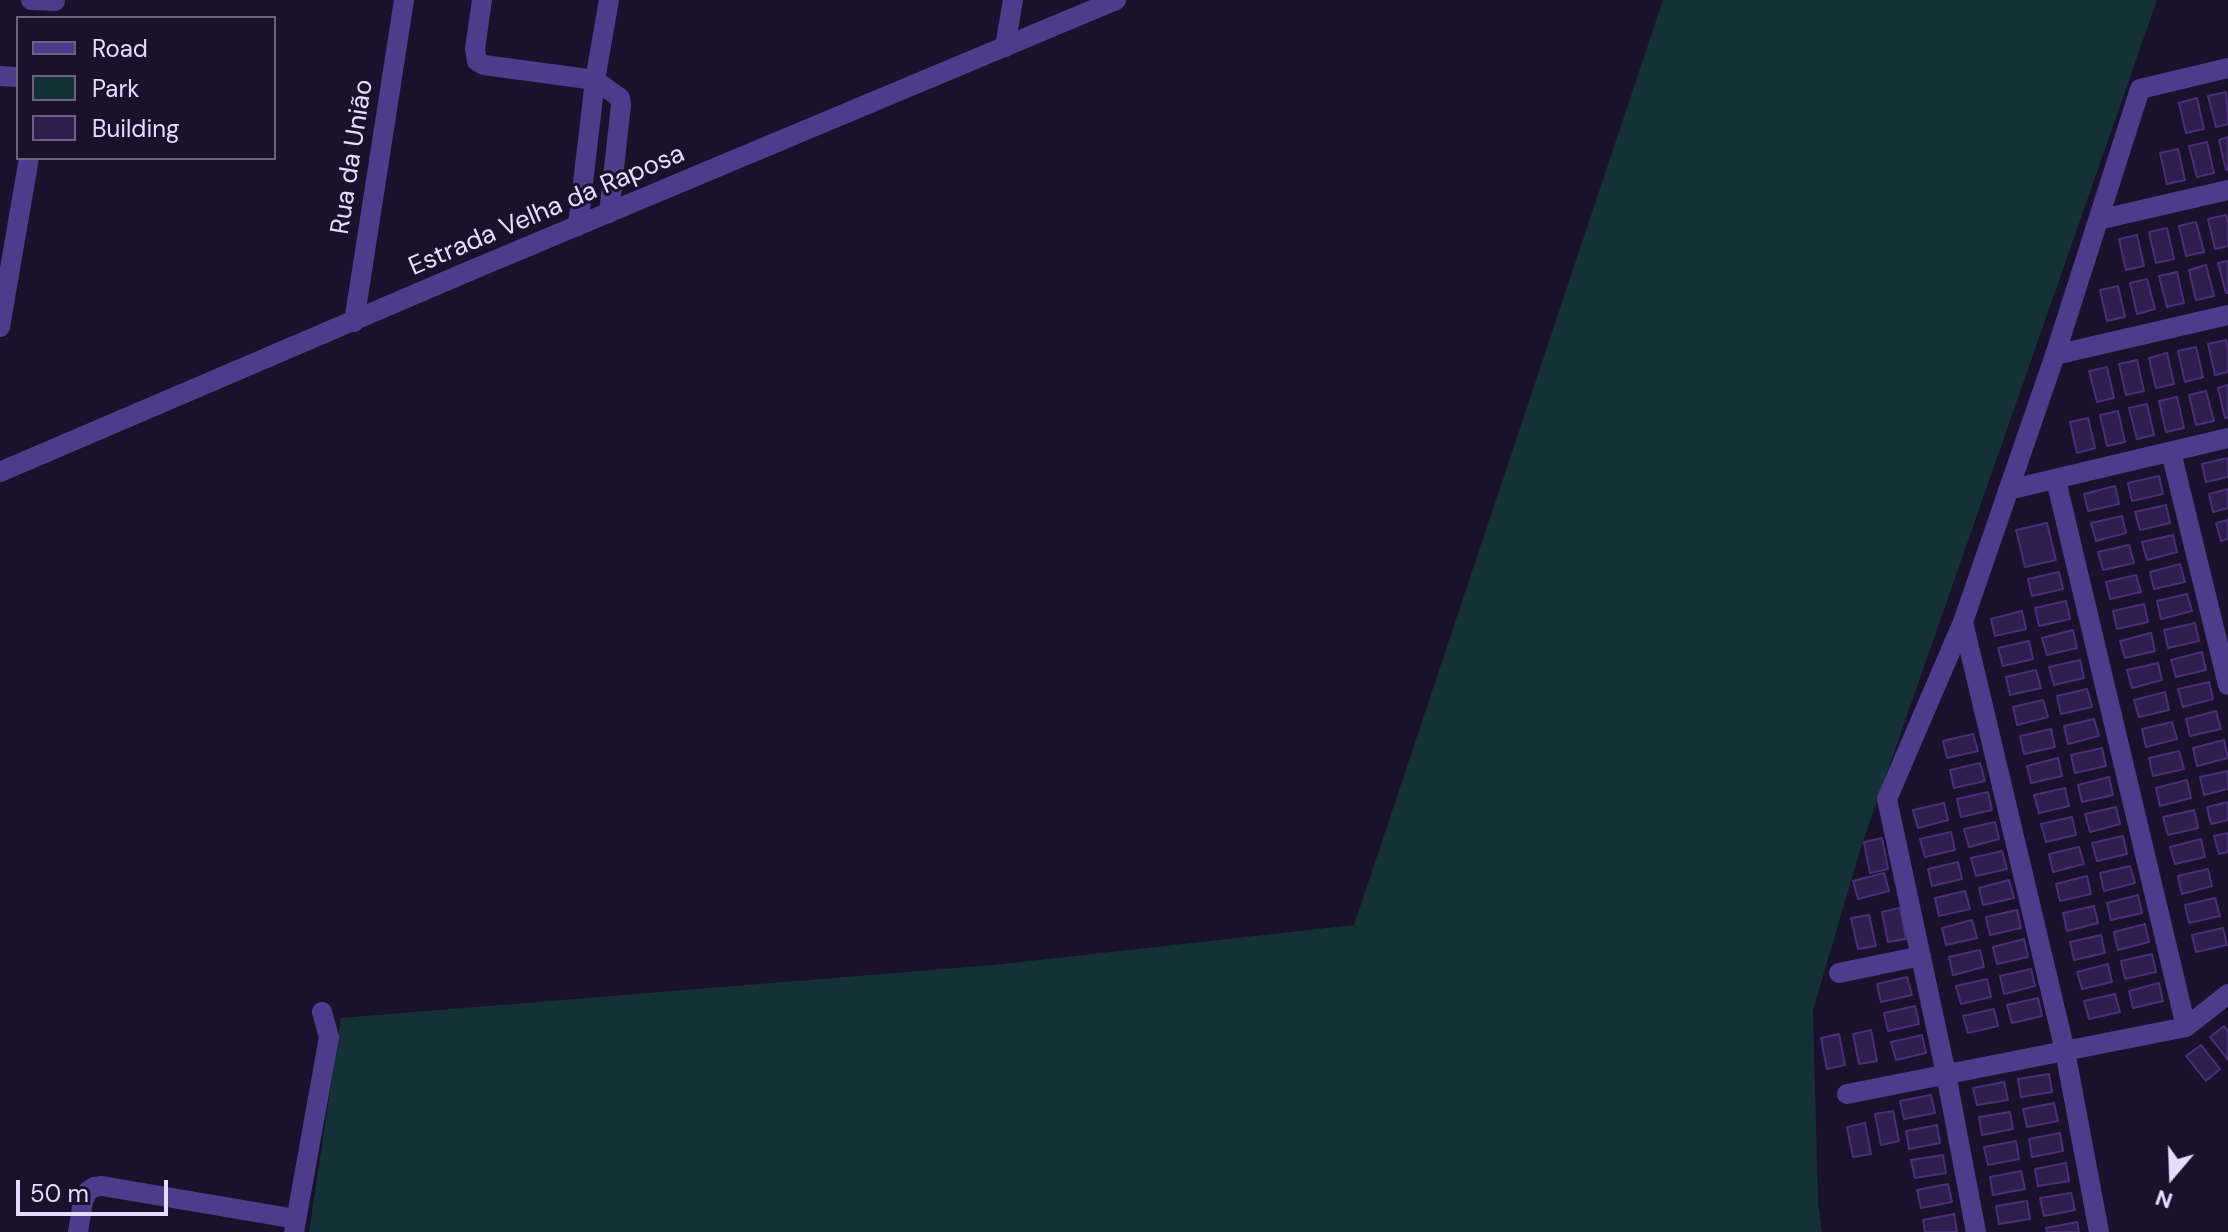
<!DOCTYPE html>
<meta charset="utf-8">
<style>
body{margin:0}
#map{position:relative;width:2228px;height:1232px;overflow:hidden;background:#1a112c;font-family:"DM Sans",sans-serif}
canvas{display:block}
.legend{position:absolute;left:16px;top:16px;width:260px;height:144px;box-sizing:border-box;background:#1a112c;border:2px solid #6c6280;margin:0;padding:10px 14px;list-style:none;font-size:24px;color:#e6dcff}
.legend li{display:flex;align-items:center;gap:16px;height:40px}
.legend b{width:40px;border:2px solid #6c6280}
.north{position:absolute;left:2132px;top:1136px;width:80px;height:80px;-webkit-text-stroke:6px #1a112c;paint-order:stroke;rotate:199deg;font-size:22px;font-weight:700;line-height:32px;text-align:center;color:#e6dcff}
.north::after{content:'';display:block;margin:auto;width:28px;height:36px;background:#e6dcff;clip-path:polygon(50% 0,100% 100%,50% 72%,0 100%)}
.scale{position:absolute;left:16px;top:1180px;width:152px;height:36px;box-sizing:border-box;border:4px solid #e6dcff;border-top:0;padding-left:10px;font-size:24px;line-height:28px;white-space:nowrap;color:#e6dcff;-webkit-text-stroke:6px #1a112c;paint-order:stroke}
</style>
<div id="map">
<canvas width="2228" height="1232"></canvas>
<ul class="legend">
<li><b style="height:10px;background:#4c3c8b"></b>Road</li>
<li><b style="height:22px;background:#143236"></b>Park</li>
<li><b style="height:22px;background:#2e1d4d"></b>Building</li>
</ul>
<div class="north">N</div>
<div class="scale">50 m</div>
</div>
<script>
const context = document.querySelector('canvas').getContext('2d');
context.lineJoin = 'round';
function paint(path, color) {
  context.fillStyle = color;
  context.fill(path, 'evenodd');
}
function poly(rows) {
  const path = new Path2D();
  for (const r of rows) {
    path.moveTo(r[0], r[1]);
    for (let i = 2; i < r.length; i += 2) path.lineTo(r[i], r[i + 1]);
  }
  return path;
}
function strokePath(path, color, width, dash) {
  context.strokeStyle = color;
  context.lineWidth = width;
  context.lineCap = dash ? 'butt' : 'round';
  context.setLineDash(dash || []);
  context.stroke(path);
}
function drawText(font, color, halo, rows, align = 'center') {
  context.font = font + ' "DM Sans",sans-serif';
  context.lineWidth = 6;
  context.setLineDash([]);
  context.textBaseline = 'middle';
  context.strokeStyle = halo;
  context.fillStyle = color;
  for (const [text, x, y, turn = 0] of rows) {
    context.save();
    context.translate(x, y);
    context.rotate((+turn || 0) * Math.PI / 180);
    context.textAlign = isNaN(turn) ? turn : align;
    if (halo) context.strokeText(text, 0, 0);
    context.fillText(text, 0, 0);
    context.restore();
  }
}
const green = poly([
 [1663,0,2157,0,1861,847,1813,1010,1818,1203,1822,1232,309,1232,341,1018,993,965,1354,925]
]);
const building = poly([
 [2226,92,2228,124,2216,127,2208,96,2226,92],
 [2197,98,2204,129,2186,133,2179,103,2197,98],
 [2228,137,2228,170,2226,170,2219,140,2228,137],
 [2207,142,2214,173,2197,177,2189,146,2207,142],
 [2178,149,2185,180,2167,184,2160,153,2178,149],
 [2226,215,2228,224,2228,246,2215,249,2208,219,2226,215],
 [2196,222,2204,252,2186,256,2179,226,2196,222],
 [2167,228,2174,259,2156,263,2149,232,2167,228],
 [2137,235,2144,266,2126,270,2119,239,2137,235],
 [2228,261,2228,293,2226,293,2218,263,2228,261],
 [2206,265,2214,296,2196,300,2189,270,2206,265],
 [2177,272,2184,303,2167,307,2159,276,2177,272],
 [2147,279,2155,309,2137,314,2130,283,2147,279],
 [2118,286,2125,317,2107,321,2100,290,2118,286],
 [2226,340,2228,350,2228,372,2215,375,2208,344,2226,340],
 [2196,347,2203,377,2185,382,2178,351,2196,347],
 [2167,353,2174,384,2156,388,2149,358,2167,353],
 [2137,360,2144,391,2126,395,2119,364,2137,360],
 [2107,367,2114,398,2097,402,2089,371,2107,367],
 [2228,385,2228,418,2225,418,2218,388,2228,385],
 [2206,391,2214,421,2196,425,2189,395,2206,391],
 [2177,397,2184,428,2166,432,2159,401,2177,397],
 [2147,404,2154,435,2137,439,2129,408,2147,404],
 [2118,411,2125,442,2107,446,2100,415,2118,411],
 [2088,418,2095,448,2077,453,2070,422,2088,418],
 [2228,458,2228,477,2206,482,2202,464,2228,458],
 [2159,476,2163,494,2132,501,2128,483,2159,476],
 [2115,486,2119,504,2088,511,2084,494,2115,486],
 [2228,489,2228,508,2213,512,2209,494,2228,489],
 [2166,505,2170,523,2140,530,2135,512,2166,505],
 [2122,516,2126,533,2096,541,2091,523,2122,516],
 [2228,520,2228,539,2221,541,2216,523,2228,520],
 [2047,523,2056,560,2025,567,2016,530,2047,523],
 [2173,535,2177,552,2147,560,2142,542,2173,535],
 [2129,545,2134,563,2103,570,2098,552,2129,545],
 [2180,564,2185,582,2154,589,2150,572,2180,564],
 [2059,572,2063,589,2032,596,2028,579,2059,572],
 [2136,575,2141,592,2110,599,2106,582,2136,575],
 [2187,594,2192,611,2161,619,2157,601,2187,594],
 [2066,601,2070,619,2039,626,2035,608,2066,601],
 [2144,604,2148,622,2117,629,2113,611,2144,604],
 [2022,611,2026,629,1995,636,1991,619,2022,611],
 [2195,623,2199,641,2168,648,2164,630,2195,623],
 [2073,630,2077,648,2047,655,2042,638,2073,630],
 [2151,633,2155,651,2125,658,2120,641,2151,633],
 [2029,641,2033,659,2003,666,1998,648,2029,641],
 [2202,652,2206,670,2176,677,2171,660,2202,652],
 [2080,660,2084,678,2054,685,2049,667,2080,660],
 [2158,663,2162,680,2132,688,2127,670,2158,663],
 [2036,670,2041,688,2010,695,2006,677,2036,670],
 [2209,682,2213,699,2183,707,2178,689,2209,682],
 [2087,689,2092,707,2061,714,2057,696,2087,689],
 [2165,692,2169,710,2139,717,2134,700,2165,692],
 [2043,700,2048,717,2017,725,2013,707,2043,700],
 [2216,711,2221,729,2190,736,2186,719,2216,711],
 [2094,719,2099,736,2068,744,2064,726,2094,719],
 [2172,722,2177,739,2146,747,2142,729,2172,722],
 [2051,729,2055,747,2024,754,2020,736,2051,729],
 [1973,734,1978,751,1947,758,1943,741,1973,734],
 [2224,740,2228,758,2197,766,2193,748,2224,740],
 [2102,748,2106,766,2075,773,2071,755,2102,748],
 [2179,751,2184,769,2153,776,2149,758,2179,751],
 [2058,758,2062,776,2031,783,2027,766,2058,758],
 [1980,763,1985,781,1954,788,1950,770,1980,763],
 [2228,771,2228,789,2204,795,2200,777,2228,771],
 [2109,777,2113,795,2082,802,2078,785,2109,777],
 [2187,780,2191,798,2160,806,2156,788,2187,780],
 [2065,788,2069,806,2039,813,2034,795,2065,788],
 [1988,792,1992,810,1961,817,1957,799,1988,792],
 [2228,802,2228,820,2211,824,2207,807,2228,802],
 [1944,803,1948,820,1918,828,1913,810,1944,803],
 [2116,807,2120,824,2090,832,2085,814,2116,807],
 [2194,810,2198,828,2168,835,2163,817,2194,810],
 [2072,817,2076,835,2046,842,2041,824,2072,817],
 [1995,822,1999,839,1969,847,1964,829,1995,822],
 [1951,832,1955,850,1925,857,1920,839,1951,832],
 [2228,833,2228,852,2219,854,2214,836,2228,833],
 [2123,836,2127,854,2097,861,2092,843,2123,836],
 [1882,838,1888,869,1870,873,1864,842,1882,838],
 [2201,839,2205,857,2175,864,2170,847,2201,839],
 [2079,847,2084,864,2053,872,2049,854,2079,847],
 [2002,851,2007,869,1976,876,1971,858,2002,851],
 [1958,862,1962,879,1932,886,1928,869,1958,862],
 [2130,866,2135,883,2104,891,2100,873,2130,866],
 [2208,869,2212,886,2182,894,2178,876,2208,869],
 [1884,873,1889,891,1858,899,1853,881,1884,873],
 [2087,876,2091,894,2060,901,2056,884,2087,876],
 [2009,880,2014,898,1983,905,1979,888,2009,880],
 [1965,891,1970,909,1939,916,1935,898,1965,891],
 [2138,895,2142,913,2111,920,2107,903,2138,895],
 [2215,898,2220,916,2189,923,2185,905,2215,898],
 [2094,906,2098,923,2067,931,2063,913,2094,906],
 [1900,908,1906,939,1888,942,1882,912,1900,908],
 [2017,910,2021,928,1990,935,1986,917,2017,910],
 [1869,915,1876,946,1858,949,1851,918,1869,915],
 [1972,920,1977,938,1946,945,1942,928,1972,920],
 [2145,924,2149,942,2118,950,2114,932,2145,924],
 [2223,928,2227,945,2196,952,2192,935,2223,928],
 [2101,935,2105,953,2074,960,2070,942,2101,935],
 [2024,939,2028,957,1997,964,1993,947,2024,939],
 [1980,950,1984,967,1953,975,1949,957,1980,950],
 [2152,954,2156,972,2125,979,2121,961,2152,954],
 [2108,964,2112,982,2082,989,2077,972,2108,964],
 [2031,969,2035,986,2004,994,2000,976,2031,969],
 [1907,977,1912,995,1881,1002,1877,984,1907,977],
 [1987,979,1991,997,1961,1004,1956,986,1987,979],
 [2159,983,2163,1001,2133,1008,2129,991,2159,983],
 [2115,994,2120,1012,2089,1019,2084,1001,2115,994],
 [2038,998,2042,1016,2012,1023,2007,1005,2038,998],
 [1915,1006,1919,1024,1888,1031,1884,1013,1915,1006],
 [1994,1009,1998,1026,1968,1033,1963,1016,1994,1009],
 [2224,1026,2228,1031,2228,1060,2210,1037,2224,1026],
 [1871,1030,1877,1061,1859,1064,1853,1034,1871,1030],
 [1839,1034,1845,1065,1827,1069,1821,1038,1839,1034],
 [1922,1035,1926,1053,1896,1060,1891,1042,1922,1035],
 [2201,1045,2220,1069,2206,1081,2186,1056,2201,1045],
 [2049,1074,2052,1092,2021,1097,2018,1079,2049,1074],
 [2004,1082,2008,1100,1977,1105,1973,1088,2004,1082],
 [1931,1095,1935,1113,1904,1119,1900,1101,1931,1095],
 [2054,1103,2058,1121,2027,1127,2023,1109,2054,1103],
 [1893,1111,1899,1141,1881,1145,1875,1114,1893,1111],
 [2010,1112,2013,1129,1982,1135,1979,1117,2010,1112],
 [1865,1123,1871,1154,1853,1157,1847,1127,1865,1123],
 [1937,1125,1940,1143,1909,1149,1906,1131,1937,1125],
 [2060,1133,2063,1151,2032,1157,2029,1139,2060,1133],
 [2016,1141,2019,1159,1988,1165,1984,1147,2016,1141],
 [1943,1155,1946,1173,1915,1178,1911,1160,1943,1155],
 [2066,1163,2069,1181,2038,1186,2035,1169,2066,1163],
 [2021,1171,2025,1189,1993,1195,1990,1177,2021,1171],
 [1948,1184,1952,1202,1921,1208,1917,1190,1948,1184],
 [2071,1193,2075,1210,2044,1216,2040,1198,2071,1193],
 [2027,1201,2030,1219,1999,1224,1996,1206,2027,1201],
 [1954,1214,1957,1232,1925,1232,1923,1220,1954,1214],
 [2077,1222,2079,1232,2047,1232,2046,1228,2077,1222]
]);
const minor = poly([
 [31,0,55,1],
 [482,0,475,49,477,61,484,65,595,80,620,98,621,105,609,213],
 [1005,47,1013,0],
 [0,76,15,77],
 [2098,220,2228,190],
 [578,226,595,80,609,0],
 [354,322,404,0],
 [0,327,29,158],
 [2055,355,2228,315],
 [2171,452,2228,685],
 [2056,480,2186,1027],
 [2008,490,2228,438],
 [1963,622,2065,1051,2099,1232],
 [1839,973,1921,956],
 [1847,1094,2186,1027,2228,994],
 [78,1232,83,1201,88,1191,94,1187,102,1186,296,1219],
 [294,1232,329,1037,322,1012],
 [1976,1232,1946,1074,1887,799,1963,622,2055,355,2140,89,2228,68]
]);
const tertiary = poly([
 [0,472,467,272,1116,0]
]);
const streetNames = [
 ["Rua da União",353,157,-81],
 ["Estrada Velha da Raposa",547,211,-23]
];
paint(green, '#143236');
paint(building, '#2e1d4d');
strokePath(building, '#492f79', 2);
strokePath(minor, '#4c3c8b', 20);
strokePath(tertiary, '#4c3c8b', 20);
drawText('26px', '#e6dcff', '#1a112c', streetNames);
</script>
